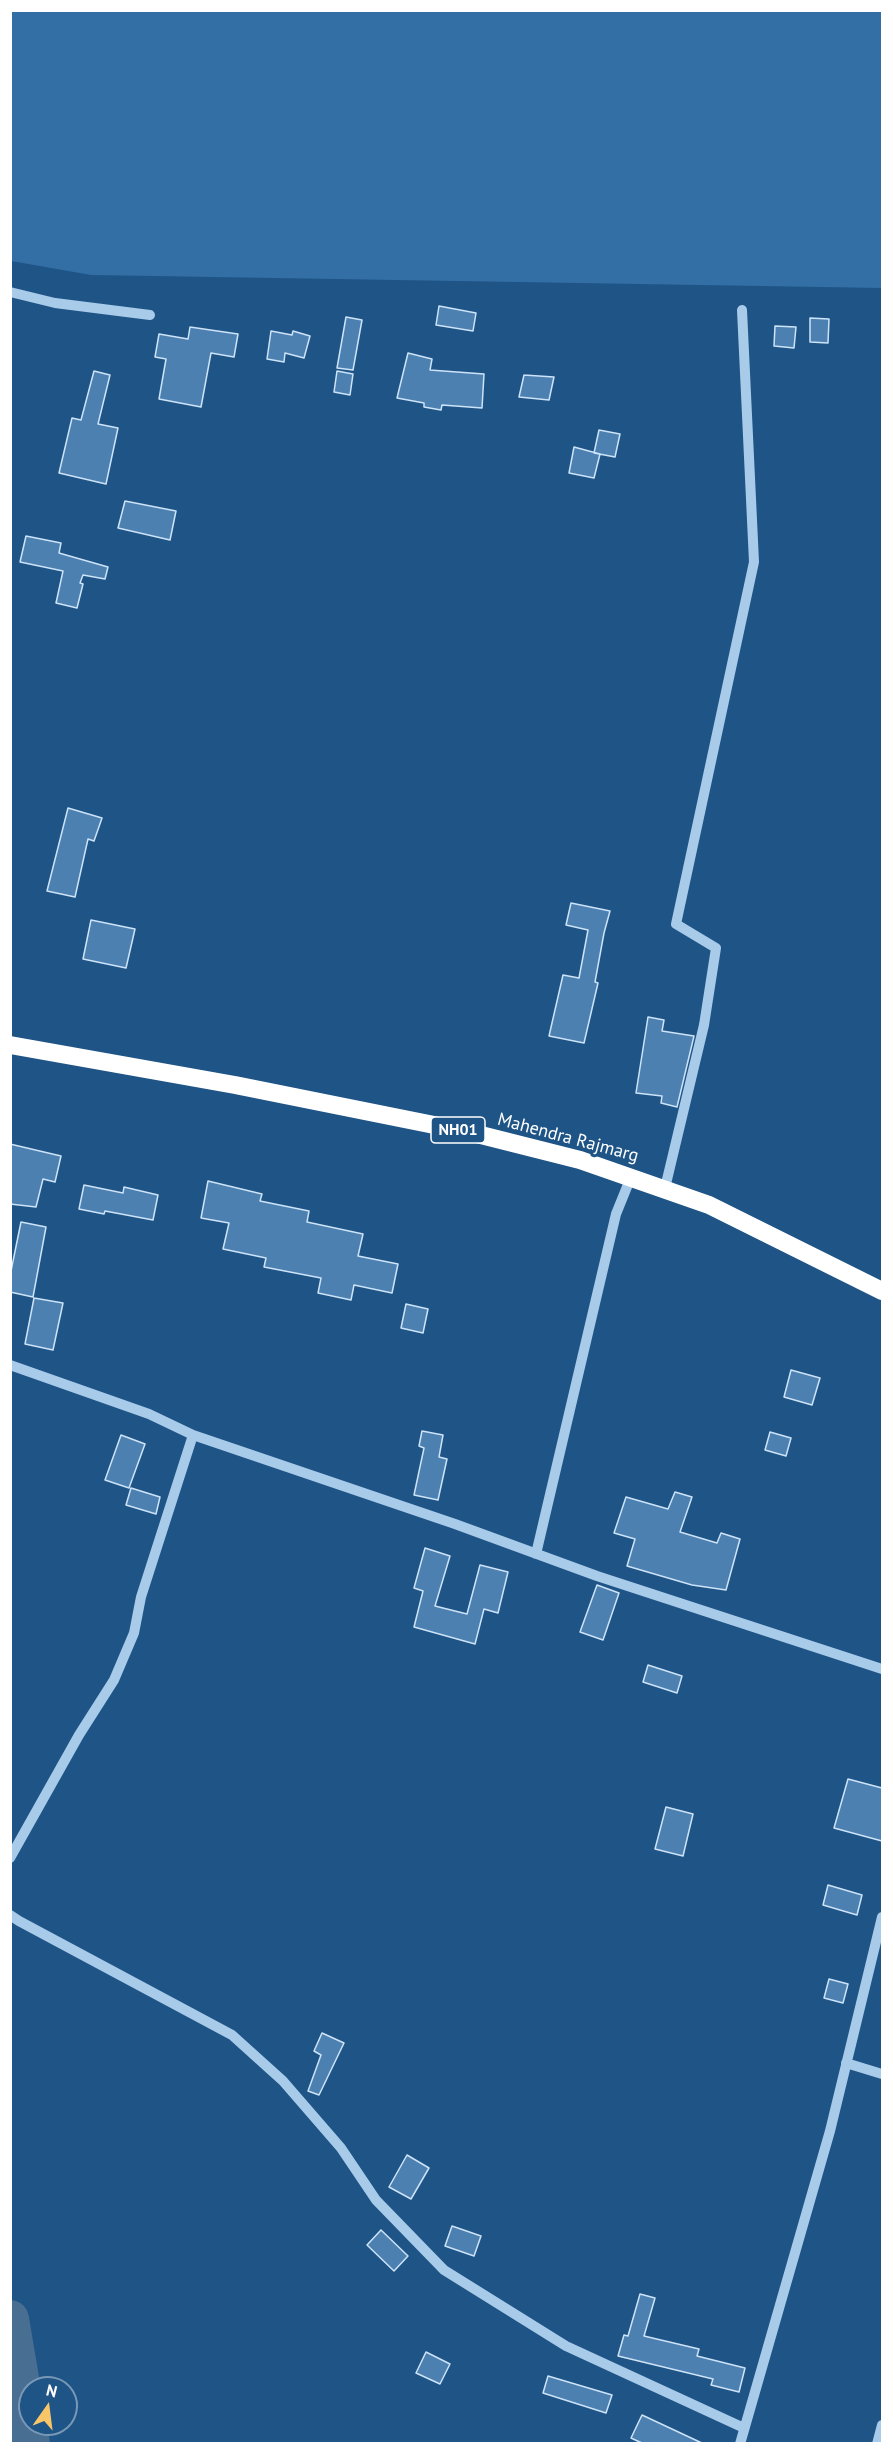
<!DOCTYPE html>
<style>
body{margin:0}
#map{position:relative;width:893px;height:2454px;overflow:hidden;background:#1f5486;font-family:"PT Sans",sans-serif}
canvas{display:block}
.frame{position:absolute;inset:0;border:12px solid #fff;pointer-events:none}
.north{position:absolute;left:18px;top:2376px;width:60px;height:60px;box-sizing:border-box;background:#1f5486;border:2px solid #7998b6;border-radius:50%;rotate:14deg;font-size:16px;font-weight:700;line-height:24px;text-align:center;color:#fff}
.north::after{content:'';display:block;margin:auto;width:21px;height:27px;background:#f8c569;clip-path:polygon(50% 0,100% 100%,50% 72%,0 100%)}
</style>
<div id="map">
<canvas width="893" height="2454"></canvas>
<div class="frame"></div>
<div class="north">N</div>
</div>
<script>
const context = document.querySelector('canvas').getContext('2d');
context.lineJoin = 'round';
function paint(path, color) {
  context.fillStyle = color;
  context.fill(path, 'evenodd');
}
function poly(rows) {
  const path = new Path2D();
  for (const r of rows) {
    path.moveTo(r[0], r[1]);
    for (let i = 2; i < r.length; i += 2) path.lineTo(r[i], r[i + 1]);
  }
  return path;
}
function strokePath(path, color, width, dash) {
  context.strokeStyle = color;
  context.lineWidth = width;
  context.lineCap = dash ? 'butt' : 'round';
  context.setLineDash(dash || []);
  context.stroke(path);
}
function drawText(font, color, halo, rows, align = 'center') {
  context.font = font + ' "PT Sans",sans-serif';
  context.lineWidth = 6;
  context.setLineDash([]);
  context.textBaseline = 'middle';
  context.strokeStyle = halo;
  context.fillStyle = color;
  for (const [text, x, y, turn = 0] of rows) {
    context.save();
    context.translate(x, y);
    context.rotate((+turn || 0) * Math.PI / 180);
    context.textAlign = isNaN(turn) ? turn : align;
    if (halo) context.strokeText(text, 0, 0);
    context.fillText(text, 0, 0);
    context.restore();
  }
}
const green = poly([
 [10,11,882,11,882,288,91,275,11,261]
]);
const stream = poly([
 [10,2371,29,2426]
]);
const river = poly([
 [10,2319,31,2444]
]);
const building = poly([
 [439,306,476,313,473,331,436,325,439,306],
 [346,317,362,320,353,370,337,368,346,317],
 [810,318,829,319,828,343,810,342,810,318],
 [775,326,796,327,794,348,774,346,775,326],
 [190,327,238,334,234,357,211,353,201,407,159,399,166,359,155,357,159,334,188,339,190,327],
 [271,331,292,335,293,331,310,336,304,358,285,353,284,362,267,359,271,331],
 [408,353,432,359,430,370,484,374,482,408,442,405,441,410,424,407,424,403,397,398,408,353],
 [94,371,110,375,98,424,118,428,106,484,59,473,72,418,81,420,94,371],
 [337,371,353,374,350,395,334,392,337,371],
 [524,375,554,377,549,400,519,397,524,375],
 [599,430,620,434,615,457,594,453,599,430],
 [574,447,600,454,594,478,569,473,574,447],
 [125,501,176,511,170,540,118,528,125,501],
 [26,536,61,543,59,553,108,567,105,579,83,575,80,583,83,584,77,608,56,603,63,571,20,562,26,536],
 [68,808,102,818,94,841,88,839,75,897,47,891,68,808],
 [571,903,610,911,604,933,595,982,598,983,584,1043,549,1036,563,975,579,978,588,930,566,925,571,903],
 [91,920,135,929,126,968,83,959,91,920],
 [648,1017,664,1020,662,1031,694,1036,677,1107,661,1103,662,1096,636,1093,648,1017],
 [10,1144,61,1156,55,1182,43,1179,36,1207,10,1204,10,1144],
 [208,1181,262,1194,260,1201,309,1211,307,1222,363,1234,358,1256,398,1264,392,1293,354,1285,351,1300,318,1293,321,1278,264,1267,266,1258,223,1249,229,1223,201,1218,208,1181],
 [84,1185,123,1193,124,1187,158,1195,153,1220,105,1211,104,1214,79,1209,84,1185],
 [21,1222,46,1227,33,1297,10,1292,10,1276,21,1222],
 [34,1298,63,1303,53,1350,25,1344,34,1298],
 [406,1304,428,1309,423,1333,401,1328,406,1304],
 [791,1370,820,1378,812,1405,784,1397,791,1370],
 [422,1431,443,1435,439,1457,447,1459,438,1500,414,1495,424,1448,419,1446,422,1431],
 [770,1432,791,1438,786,1456,765,1450,770,1432],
 [121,1435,145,1444,129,1488,105,1480,121,1435],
 [131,1488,160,1497,156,1514,126,1505,131,1488],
 [675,1492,692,1497,680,1532,717,1543,721,1533,740,1539,726,1590,692,1585,627,1566,635,1539,614,1533,626,1497,668,1509,675,1492],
 [425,1548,450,1556,435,1606,467,1614,480,1565,508,1572,498,1613,484,1609,475,1644,414,1627,423,1591,414,1588,425,1548],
 [597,1585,619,1593,603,1640,580,1632,597,1585],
 [648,1665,682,1676,677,1693,643,1682,648,1665],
 [848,1779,882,1788,882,1841,834,1828,848,1779],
 [666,1807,693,1814,683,1856,655,1849,666,1807],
 [828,1885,862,1895,857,1915,823,1905,828,1885],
 [829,1979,848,1984,843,2003,824,1998,829,1979],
 [322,2033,344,2043,319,2095,308,2091,321,2055,314,2051,322,2033],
 [407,2155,429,2168,411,2199,389,2187,407,2155],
 [452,2226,481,2236,474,2256,445,2246,452,2226],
 [381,2230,408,2256,394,2271,367,2245,381,2230],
 [640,2294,655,2298,644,2336,699,2349,697,2356,745,2368,739,2392,711,2385,713,2379,618,2356,624,2335,628,2336,640,2294],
 [426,2352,450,2364,440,2384,416,2373,426,2352],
 [548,2376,612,2395,606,2413,543,2393,548,2376],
 [642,2415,704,2444,644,2444,631,2438,642,2415]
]);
const minor = poly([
 [10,292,55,303,150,315],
 [665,1188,704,1025,716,948,676,924,754,562,742,310],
 [10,1365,149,1414,193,1435,455,1524,597,1576,882,1669],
 [536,1554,616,1214,631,1177],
 [10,1858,79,1735,114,1680,134,1633,141,1597,193,1435],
 [10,1915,19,1921,232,2035,283,2081,341,2148,376,2200,444,2270,566,2346,744,2428],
 [846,2063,882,2074],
 [740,2444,830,2131,882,1917],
 [877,2444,882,2425]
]);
const highway = poly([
 [10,1045,235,1085,469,1132,580,1160,709,1205,882,1291]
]);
const shields = [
 [458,1130,54]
];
const shieldNames = [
 ["NH01",458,1130]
];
const streetNames = [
 ["Mahendra Rajmarg",568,1138,15]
];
paint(green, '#336ea4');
strokePath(stream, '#9cc7ec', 6);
strokePath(river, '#486e92', 38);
paint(building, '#4c80b1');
strokePath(building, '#cde3f8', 1.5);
strokePath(minor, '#a9cbea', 10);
strokePath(highway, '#fff', 18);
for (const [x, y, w] of shields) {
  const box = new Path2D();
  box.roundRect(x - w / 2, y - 13, w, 26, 4.5);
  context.fillStyle = '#1f5486';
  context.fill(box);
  strokePath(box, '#fff', 1.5);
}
drawText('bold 16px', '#fff', null, shieldNames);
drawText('18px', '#fff', '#1f5486', streetNames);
</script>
